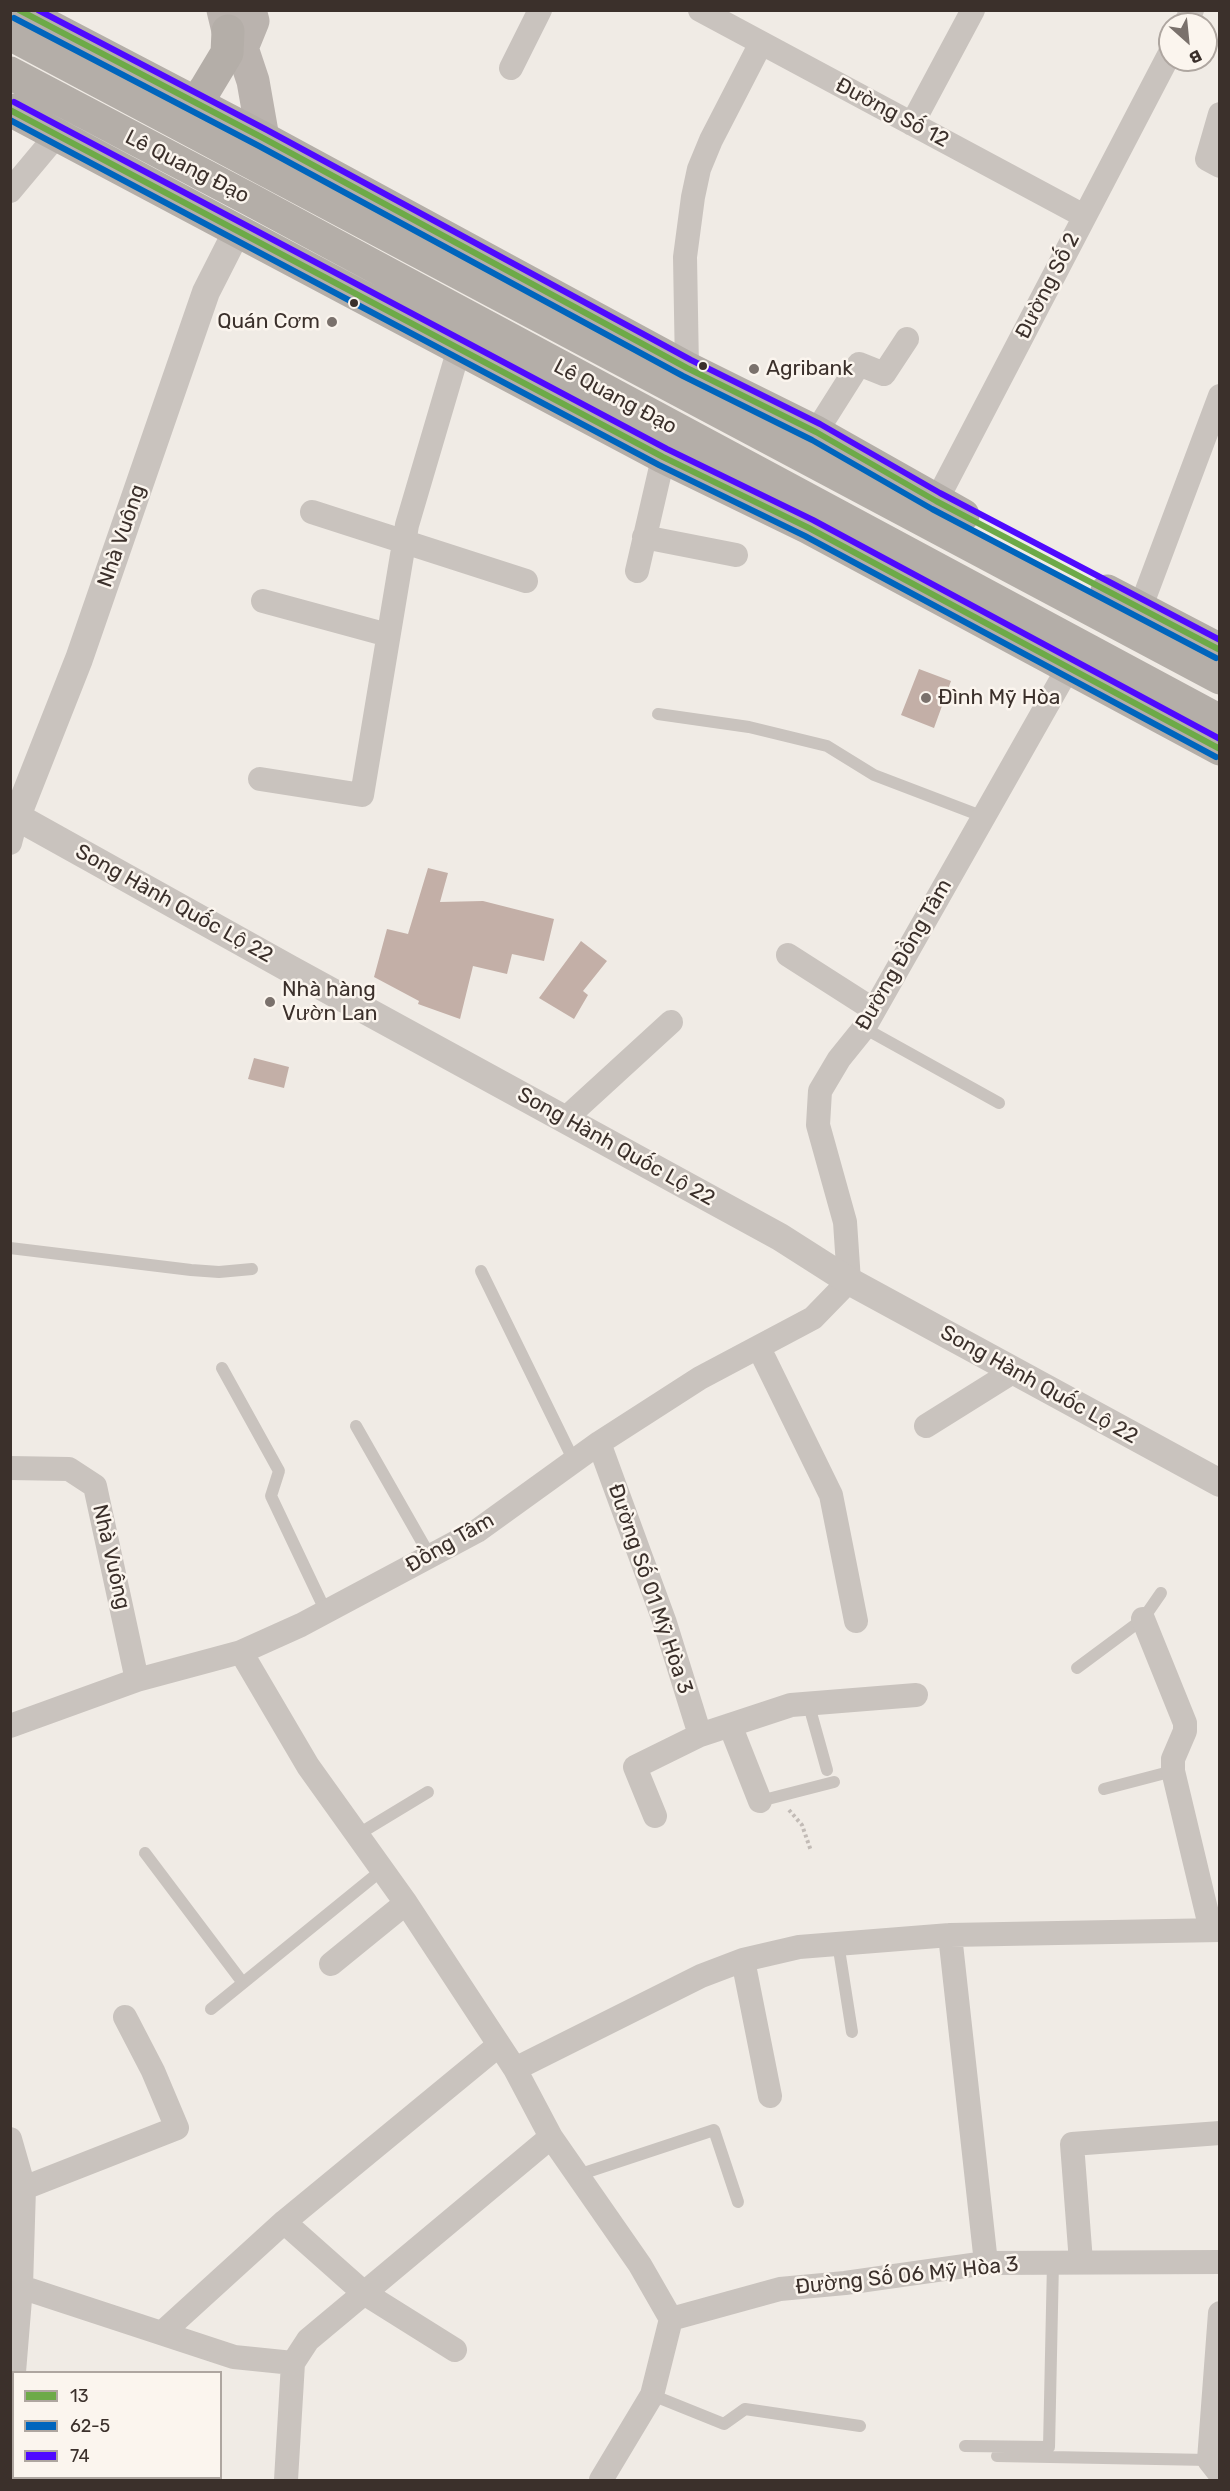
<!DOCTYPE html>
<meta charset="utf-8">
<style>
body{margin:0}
#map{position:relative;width:1230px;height:2491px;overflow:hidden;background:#f0ebe5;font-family:Rubik,sans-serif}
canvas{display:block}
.frame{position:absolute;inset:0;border:12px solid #3b302b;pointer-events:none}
.legend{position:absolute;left:12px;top:2371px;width:210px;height:108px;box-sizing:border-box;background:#fbf5ee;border:2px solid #aea6a0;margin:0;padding:8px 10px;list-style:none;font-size:18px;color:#3b302b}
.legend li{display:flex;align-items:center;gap:12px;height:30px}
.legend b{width:30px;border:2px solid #aea6a0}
.north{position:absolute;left:1158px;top:12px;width:60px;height:60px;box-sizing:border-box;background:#fbf5ee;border:2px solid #aea6a0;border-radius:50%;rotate:153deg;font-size:16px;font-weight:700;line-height:24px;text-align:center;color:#3b302b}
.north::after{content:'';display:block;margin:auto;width:21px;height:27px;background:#7a716c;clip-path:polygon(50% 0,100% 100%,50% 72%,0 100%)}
</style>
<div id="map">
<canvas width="1230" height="2491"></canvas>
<div class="frame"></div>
<ul class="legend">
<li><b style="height:8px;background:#6daa48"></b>13</li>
<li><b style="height:8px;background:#0065bd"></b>62-5</li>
<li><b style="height:8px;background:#4f0aff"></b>74</li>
</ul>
<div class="north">B</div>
</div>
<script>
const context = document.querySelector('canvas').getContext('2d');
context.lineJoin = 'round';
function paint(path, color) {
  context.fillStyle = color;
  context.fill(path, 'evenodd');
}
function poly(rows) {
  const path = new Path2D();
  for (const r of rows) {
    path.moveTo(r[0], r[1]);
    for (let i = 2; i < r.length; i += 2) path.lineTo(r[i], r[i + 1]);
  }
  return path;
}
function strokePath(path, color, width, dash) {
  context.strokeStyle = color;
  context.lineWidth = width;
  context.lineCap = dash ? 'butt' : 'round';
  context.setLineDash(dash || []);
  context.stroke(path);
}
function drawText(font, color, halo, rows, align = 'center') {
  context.font = font + ' Rubik,sans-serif';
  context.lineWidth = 5;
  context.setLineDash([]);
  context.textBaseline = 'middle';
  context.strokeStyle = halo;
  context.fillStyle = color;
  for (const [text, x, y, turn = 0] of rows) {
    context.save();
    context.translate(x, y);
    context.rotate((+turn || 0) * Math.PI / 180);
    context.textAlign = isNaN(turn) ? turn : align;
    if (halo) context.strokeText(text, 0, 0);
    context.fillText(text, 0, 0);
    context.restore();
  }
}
const building = poly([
 [919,669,951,681,934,728,901,715],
 [428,868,448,873,440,902,483,901,554,919,544,961,512,954,507,974,473,966,460,1019,418,1004,419,1001,374,977,387,929,408,934],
 [581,941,607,961,583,991,588,995,574,1019,539,998],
 [254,1058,289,1067,284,1088,248,1079]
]);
const path = poly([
 [789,1810,802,1825,811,1851]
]);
const service = poly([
 [658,714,749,727,827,746,874,775,984,817],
 [864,1028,999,1103],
 [10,1248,191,1270,219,1272,252,1269],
 [481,1271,574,1461],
 [222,1368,279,1471,271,1496,326,1612],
 [356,1426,430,1556],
 [1077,1668,1143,1619,1161,1593],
 [808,1702,827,1770],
 [1104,1789,1173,1771],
 [760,1801,834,1782],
 [357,1835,428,1792],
 [145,1853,243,1983],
 [838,1943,852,2032],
 [211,2009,382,1870],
 [578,2175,714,2130,738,2202],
 [652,2395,724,2424,745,2409,860,2426],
 [965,2446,1049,2447,1053,2262],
 [997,2456,1209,2460]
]);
const minor = poly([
 [700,10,1084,216],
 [1185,24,1192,10],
 [511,68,540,10],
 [1220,114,1207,159,1220,166],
 [912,124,973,10],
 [10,191,56,136],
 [687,368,685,257,693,197,699,169,711,140,761,43],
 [816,432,859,364,884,374,907,339],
 [312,512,526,581],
 [930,513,1170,53],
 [644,537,736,555],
 [637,571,667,441],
 [263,601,388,635],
 [1140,609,1220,396],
 [260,779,362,795,407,525,463,335],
 [10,843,17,816],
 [788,955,874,1010],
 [565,1119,671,1022],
 [759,1348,831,1495,856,1621],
 [926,1426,1014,1371],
 [599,1443,665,1623,700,1735],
 [10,1468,69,1469,95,1486,137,1680],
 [1143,1619,1185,1723,1185,1731,1173,1759,1173,1771,1211,1930],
 [241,1652,308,1766,406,1903,515,2069,551,2137,640,2265,671,2319,652,2395,601,2480],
 [730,1725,760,1801],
 [10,1726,137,1680,241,1652,301,1625,477,1531,599,1443,700,1378,813,1318,849,1281,845,1222,818,1125,820,1091,839,1059,864,1028,1076,654],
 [655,1816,635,1767,700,1735,791,1705,916,1695],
 [950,1935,986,2263],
 [743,1960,770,2096],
 [331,1964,406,1903],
 [515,2069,701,1976,743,1960,799,1947,950,1935,1220,1930],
 [10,2139,24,2188,21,2287,14,2372],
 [24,2188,177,2128,153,2071,125,2017],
 [284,2222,364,2293,455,2350],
 [1081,2262,1072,2144,1220,2133],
 [21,2287,234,2357,293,2363,308,2340,551,2137],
 [1220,2313,1209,2460,1220,2474],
 [671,2319,780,2289,845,2283,986,2263,1220,2262],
 [162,2333,284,2222,499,2045],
 [10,2424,14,2385],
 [10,2459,13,2480],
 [286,2480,293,2363]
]);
const tertiary = poly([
 [10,813,290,969,780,1237,849,1281,1220,1483],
 [17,816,79,659,206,292,238,229]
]);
const secondary = poly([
 [223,10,228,31,242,48,253,81,263,138,259,163],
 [242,48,253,21,250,10]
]);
const trunk = poly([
 [18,10,263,138,687,368,816,432,963,515],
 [10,34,1220,678],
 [10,73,251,200,1220,721],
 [10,110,663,457,809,528,1220,749],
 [176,113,195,103,206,88,227,53,228,31],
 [1107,591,1220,650]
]);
const bus1 = poly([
 [19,10,263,138,687,368,816,432,936,501,1220,650],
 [10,110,663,457,809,528,1220,749]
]);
const bus2 = poly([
 [14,18,259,146,683,376,812,440,932,509,1216,658],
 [10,120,659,465,805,536,1216,757]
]);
const bus3 = poly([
 [38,10,267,130,691,360,820,424,940,493,1220,640],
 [14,102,667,449,813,520,1220,739]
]);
const markers = [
 [354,303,5,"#3b302b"],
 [332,322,6,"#7a716c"],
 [703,366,5,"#3b302b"],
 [754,369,6,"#7a716c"],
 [926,698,6,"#7a716c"],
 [270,1002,6,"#7a716c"]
];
const streetNames = [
 ["Đường Số 12",892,113,28],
 ["Lê Quang Đạo",187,167,27],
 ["Đường Số 2",1048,286,-63],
 ["Lê Quang Đạo",615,397,28],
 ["Nhà Vuông",122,536,-71],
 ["Song Hành Quốc Lộ 22",174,904,29],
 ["Đường Đồng Tâm",904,955,-60],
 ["Song Hành Quốc Lộ 22",616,1147,29],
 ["Song Hành Quốc Lộ 22",1039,1385,29],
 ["Đồng Tâm",450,1543,-30],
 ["Nhà Vuông",111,1557,77],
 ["Đường Số 01 Mỹ Hòa 3",650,1589,71],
 ["Đường Số 06 Mỹ Hòa 3",907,2276,-6]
];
const poiNames = [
 ["Quán Cơm",320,322,"right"],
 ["Agribank",766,369],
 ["Đình Mỹ Hòa",938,698],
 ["Nhà hàng",282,990],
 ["Vườn Lan",282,1014]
];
paint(building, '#c3afa7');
strokePath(path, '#c2bbb6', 4, [3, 3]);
strokePath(service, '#c9c3be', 12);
strokePath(minor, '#c9c3be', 24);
strokePath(tertiary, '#c9c3be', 28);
strokePath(secondary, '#bab3ae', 33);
strokePath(trunk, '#b4aea8', 33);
strokePath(bus1, '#6daa48', 6);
strokePath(bus2, '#0065bd', 6);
strokePath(bus3, '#4f0aff', 6);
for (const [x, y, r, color] of markers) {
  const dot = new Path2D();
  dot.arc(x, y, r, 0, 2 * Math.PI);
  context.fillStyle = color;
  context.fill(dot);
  strokePath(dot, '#fbf5ee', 2);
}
drawText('21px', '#3b302b', '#fbf5ee', streetNames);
drawText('21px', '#3b302b', '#fbf5ee', poiNames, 'left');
</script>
